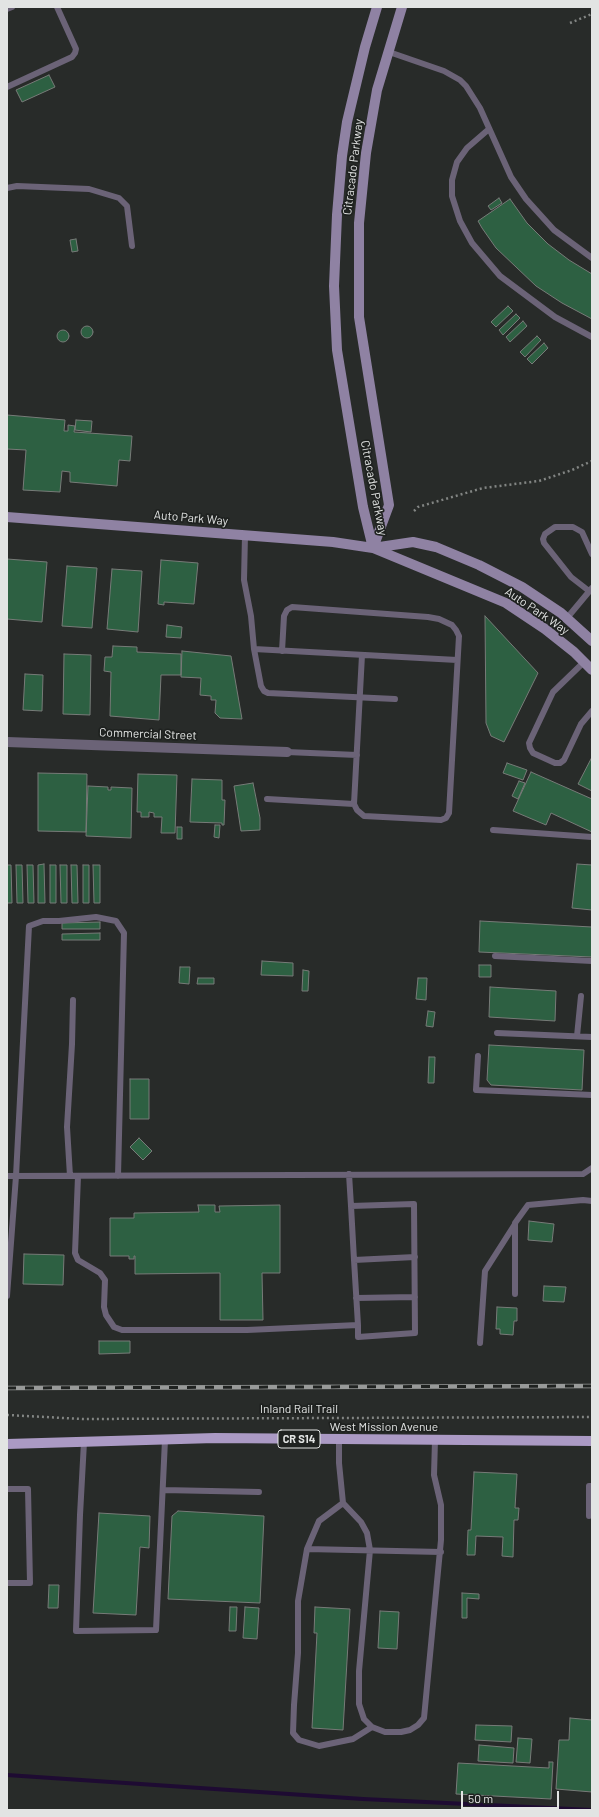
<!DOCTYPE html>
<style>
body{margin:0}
#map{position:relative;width:599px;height:1817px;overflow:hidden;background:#282b29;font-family:Barlow,sans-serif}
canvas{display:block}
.frame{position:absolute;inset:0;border:8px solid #e2e4e3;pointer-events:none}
.scale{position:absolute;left:461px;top:1791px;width:98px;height:18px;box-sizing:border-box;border:2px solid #e2e4e3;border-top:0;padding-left:5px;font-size:12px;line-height:14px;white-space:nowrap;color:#e2e4e3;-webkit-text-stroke:3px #1f2220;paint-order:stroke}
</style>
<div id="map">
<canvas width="599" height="1817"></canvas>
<div class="frame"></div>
<div class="scale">50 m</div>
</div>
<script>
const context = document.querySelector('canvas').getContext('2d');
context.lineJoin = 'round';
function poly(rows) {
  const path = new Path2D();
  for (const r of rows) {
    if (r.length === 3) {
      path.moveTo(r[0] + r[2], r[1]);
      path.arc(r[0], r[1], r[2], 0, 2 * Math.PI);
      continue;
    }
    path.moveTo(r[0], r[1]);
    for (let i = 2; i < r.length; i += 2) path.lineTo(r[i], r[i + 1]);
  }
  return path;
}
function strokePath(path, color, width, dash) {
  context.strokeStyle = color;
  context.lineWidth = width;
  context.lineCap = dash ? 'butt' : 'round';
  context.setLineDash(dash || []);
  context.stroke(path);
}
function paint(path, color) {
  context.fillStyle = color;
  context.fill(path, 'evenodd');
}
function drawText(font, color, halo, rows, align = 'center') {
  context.font = font + ' Barlow,sans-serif';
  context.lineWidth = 3.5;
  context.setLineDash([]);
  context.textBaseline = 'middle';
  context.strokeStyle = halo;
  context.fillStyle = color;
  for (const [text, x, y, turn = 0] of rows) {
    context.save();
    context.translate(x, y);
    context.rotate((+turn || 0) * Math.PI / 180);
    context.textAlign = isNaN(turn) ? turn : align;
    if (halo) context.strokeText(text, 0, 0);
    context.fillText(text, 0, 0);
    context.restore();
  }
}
const stream = poly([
 [7,1775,363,1799,592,1810]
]);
const building = poly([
 [49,75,55,87,22,102,16,90,49,75],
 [499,198,502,203,491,210,488,206,499,198],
 [510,199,527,223,548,244,569,260,592,274,592,319,562,303,536,286,496,248,482,228,478,221,510,199],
 [76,239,78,251,72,252,70,240,76,239],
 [508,306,513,311,496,327,491,322,508,306],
 [516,314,520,318,503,335,499,330,516,314],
 [523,321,527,326,510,342,506,337,523,321],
 [87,332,6],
 [63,336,6],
 [537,336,541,340,525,357,520,352,537,336],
 [544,343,548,348,532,364,527,359,544,343],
 [7,415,65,420,64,431,68,431,68,425,75,426,74,432,132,436,130,461,119,460,117,486,70,482,70,472,62,471,60,492,23,490,26,450,7,449,7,415],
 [76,420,92,421,91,432,75,430,76,420],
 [7,559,47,562,42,622,7,619,7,559],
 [161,560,198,563,194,604,164,602,164,605,158,604,161,560],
 [67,566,97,568,92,628,62,626,67,566],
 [112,569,142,571,138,632,107,629,112,569],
 [485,616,538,673,504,742,491,736,486,723,485,616],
 [167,625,182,627,181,638,166,637,167,625],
 [113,646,137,647,137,652,181,654,181,675,161,675,159,720,110,716,111,672,104,671,105,657,112,657,113,646],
 [182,651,231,656,242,719,220,718,215,713,216,700,211,700,211,696,200,695,201,678,181,677,182,651],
 [64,654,91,655,90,715,63,714,64,654],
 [25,674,43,675,42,711,23,710,25,674],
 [592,757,592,791,578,784,592,757],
 [507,763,527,770,523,780,503,773,507,763],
 [531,772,592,799,592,832,551,813,546,825,513,811,531,772],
 [38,773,87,774,86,832,38,831,38,773],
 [138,774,177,775,175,833,161,833,162,817,154,817,154,813,149,812,149,817,141,817,141,812,137,812,138,774],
 [192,779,222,780,222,800,225,800,224,825,222,825,222,823,190,822,192,779],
 [519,781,525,783,518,799,512,796,519,781],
 [253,783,260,818,260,830,241,831,234,786,253,783],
 [88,786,108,787,108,790,111,790,111,787,132,788,131,838,86,836,88,786],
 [215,825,220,825,219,838,214,837,215,825],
 [177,827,182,827,182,839,177,839,177,827],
 [44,864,45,903,38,903,38,865,44,864],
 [577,864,592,865,592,910,572,908,577,864],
 [7,865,11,865,12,903,7,903,7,865],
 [16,865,22,865,23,903,17,903,16,865],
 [27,865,33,865,34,903,28,903,27,865],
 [50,865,56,865,56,903,50,903,50,865],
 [60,865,67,865,67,903,61,903,60,865],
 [71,865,77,865,78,903,72,903,71,865],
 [83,865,89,865,89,903,83,903,83,865],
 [93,865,100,865,100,903,94,903,93,865],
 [480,921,592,927,592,957,479,952,480,921],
 [100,922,100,929,62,929,62,923,100,922],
 [100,933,100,940,62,940,62,934,100,933],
 [262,961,293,963,293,976,261,975,262,961],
 [479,965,491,965,491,977,479,977,479,965],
 [180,967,190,967,189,984,179,983,180,967],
 [303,970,309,971,308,991,302,991,303,970],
 [198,978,214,978,214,984,197,984,198,978],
 [418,978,427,978,426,1000,416,999,418,978],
 [490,987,556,991,555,1021,489,1017,490,987],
 [428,1011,435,1012,433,1027,426,1026,428,1011],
 [489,1045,584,1050,582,1090,491,1085,487,1080,489,1045],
 [429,1057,435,1057,434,1083,428,1083,429,1057],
 [130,1079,149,1079,149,1119,130,1119,130,1079],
 [139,1138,152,1151,143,1160,130,1147,139,1138],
 [198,1205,215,1205,215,1212,220,1212,219,1206,280,1205,280,1273,262,1273,263,1320,220,1320,220,1273,135,1274,135,1256,134,1256,134,1259,129,1259,129,1256,110,1256,110,1218,134,1218,134,1213,199,1212,198,1205],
 [529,1221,554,1224,552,1242,528,1240,529,1221],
 [24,1254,64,1255,63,1285,23,1284,24,1254],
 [544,1286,566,1287,564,1302,543,1301,544,1286],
 [497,1307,517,1308,517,1321,514,1321,513,1335,500,1334,500,1329,496,1329,497,1307],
 [99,1341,130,1341,130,1353,99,1354,99,1341],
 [474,1472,517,1474,515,1508,519,1508,518,1520,514,1520,513,1557,502,1556,503,1537,476,1536,475,1555,467,1555,468,1530,471,1530,474,1472],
 [178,1511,264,1516,260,1603,168,1599,172,1516,178,1511],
 [99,1513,150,1516,149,1548,140,1547,136,1615,93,1613,99,1513],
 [49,1585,59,1585,58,1608,48,1608,49,1585],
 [462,1593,479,1594,479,1599,467,1598,467,1618,462,1618,462,1593],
 [230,1607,237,1607,236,1631,229,1631,230,1607],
 [245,1607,259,1608,257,1639,243,1638,245,1607],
 [315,1607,350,1609,343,1730,312,1728,317,1633,314,1633,315,1607],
 [380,1611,399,1612,397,1649,378,1648,380,1611],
 [570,1718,592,1720,592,1792,556,1789,559,1740,569,1740,570,1718],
 [476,1725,512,1726,511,1742,475,1740,476,1725],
 [518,1738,532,1739,530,1763,516,1762,518,1738],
 [479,1745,514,1748,513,1763,478,1761,479,1745],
 [549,1762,553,1762,551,1799,456,1794,458,1763,549,1768,549,1762]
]);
const path = poly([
 [570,23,592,14],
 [414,511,418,507,483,488,539,481,572,470,592,461],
 [7,1415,83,1419,592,1417]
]);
const service = poly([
 [7,9,12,7],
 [389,52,444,71,460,80,466,86,480,108,511,177,526,199,554,230,592,258],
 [7,87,72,57,75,53,76,49,57,7],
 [489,129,467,148,457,162,452,180,452,196,460,221,472,243,500,276,555,317,592,337],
 [7,188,17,186,89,189,119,198,127,206,132,246],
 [245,535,244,580,251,616,254,649,261,686,264,691,268,693,395,699],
 [589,591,571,577,544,543,543,539,545,534,555,527,573,527,582,532,592,554],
 [567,618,592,588],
 [254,649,457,660],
 [282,651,284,616,287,610,292,607,428,617,439,619,452,625,456,630,459,636,449,813,446,818,441,820,364,816,357,810,354,804,362,655],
 [584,662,553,692,529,743,530,748,533,753,555,763,560,763,564,760,581,724,592,711],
 [287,752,357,755],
 [267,799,354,804],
 [493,830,592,837],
 [495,956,592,961],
 [497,1033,592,1037],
 [577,1036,581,996],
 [478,1056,476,1090,592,1095],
 [349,1174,351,1206,354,1260,358,1325,358,1337,415,1333,414,1204,351,1206],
 [7,1176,583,1174,592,1168],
 [70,1176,67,1127,72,1044,73,1000],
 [78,1176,75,1253,78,1260,100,1273,105,1280,104,1307,106,1315,114,1327,122,1330,247,1330,358,1325],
 [354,1260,415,1257],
 [515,1294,515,1223,528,1205,583,1200,592,1201],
 [7,1296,16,1176,29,926,43,921,59,921,96,917,116,921,124,933,118,1176],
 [356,1298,415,1297],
 [480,1343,485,1271,515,1224],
 [339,1439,339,1463,343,1503,361,1522,367,1533,370,1550,359,1671,359,1704,364,1719,372,1727,385,1732,401,1732,410,1730,418,1725,424,1718,441,1540,441,1505,434,1475,435,1440],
 [84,1442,80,1515,76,1631,156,1630,165,1440],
 [7,1489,28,1489,30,1583,7,1583],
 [163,1490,259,1492],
 [343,1503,319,1521,307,1549,298,1601,298,1653,294,1705,293,1733,299,1740,319,1746,353,1739,372,1727],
 [589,1516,589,1486,592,1486],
 [307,1549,441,1552]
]);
const minor = poly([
 [7,742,287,752]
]);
const secondary = poly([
 [7,517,333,542,373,548,506,603,545,629,574,652,592,670],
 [373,548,389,505,359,317,359,223,366,153,377,90,402,7],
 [373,548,363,507,337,350,334,286,337,215,342,156,347,122,365,47,377,7],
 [373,548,413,542,436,547,479,565,522,587,561,613,592,641]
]);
const primary = poly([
 [7,1444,215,1438,592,1441]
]);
const rail = poly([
 [7,1388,592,1386]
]);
const shields = [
 [299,1439,42]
];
const shieldNames = [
 ["CR S14",299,1439]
];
const streetNames = [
 ["Citracado Parkway",353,167,-83],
 ["Citracado Parkway",374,488,79],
 ["Auto Park Way",191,518,5],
 ["Auto Park Way",537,611,34],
 ["Commercial Street",148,734,2],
 ["Inland Rail Trail",299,1409],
 ["West Mission Avenue",384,1427]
];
strokePath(stream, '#1e0b32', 4);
paint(building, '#2d6042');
strokePath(building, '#777b78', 1);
strokePath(path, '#828583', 2.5, [2, 3]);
strokePath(service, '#6b6377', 6);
strokePath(minor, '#6b6377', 10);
strokePath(secondary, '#8f82a3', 10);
strokePath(primary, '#ab9ac4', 10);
strokePath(rail, '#989a99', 4.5);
strokePath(rail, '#1f2220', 3, [9]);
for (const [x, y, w] of shields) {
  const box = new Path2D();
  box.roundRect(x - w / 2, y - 9, w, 18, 3);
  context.fillStyle = '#1f2220';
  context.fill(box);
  strokePath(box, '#e2e4e3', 1);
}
drawText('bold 11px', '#e2e4e3', null, shieldNames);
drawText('12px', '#e2e4e3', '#1f2220', streetNames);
</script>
